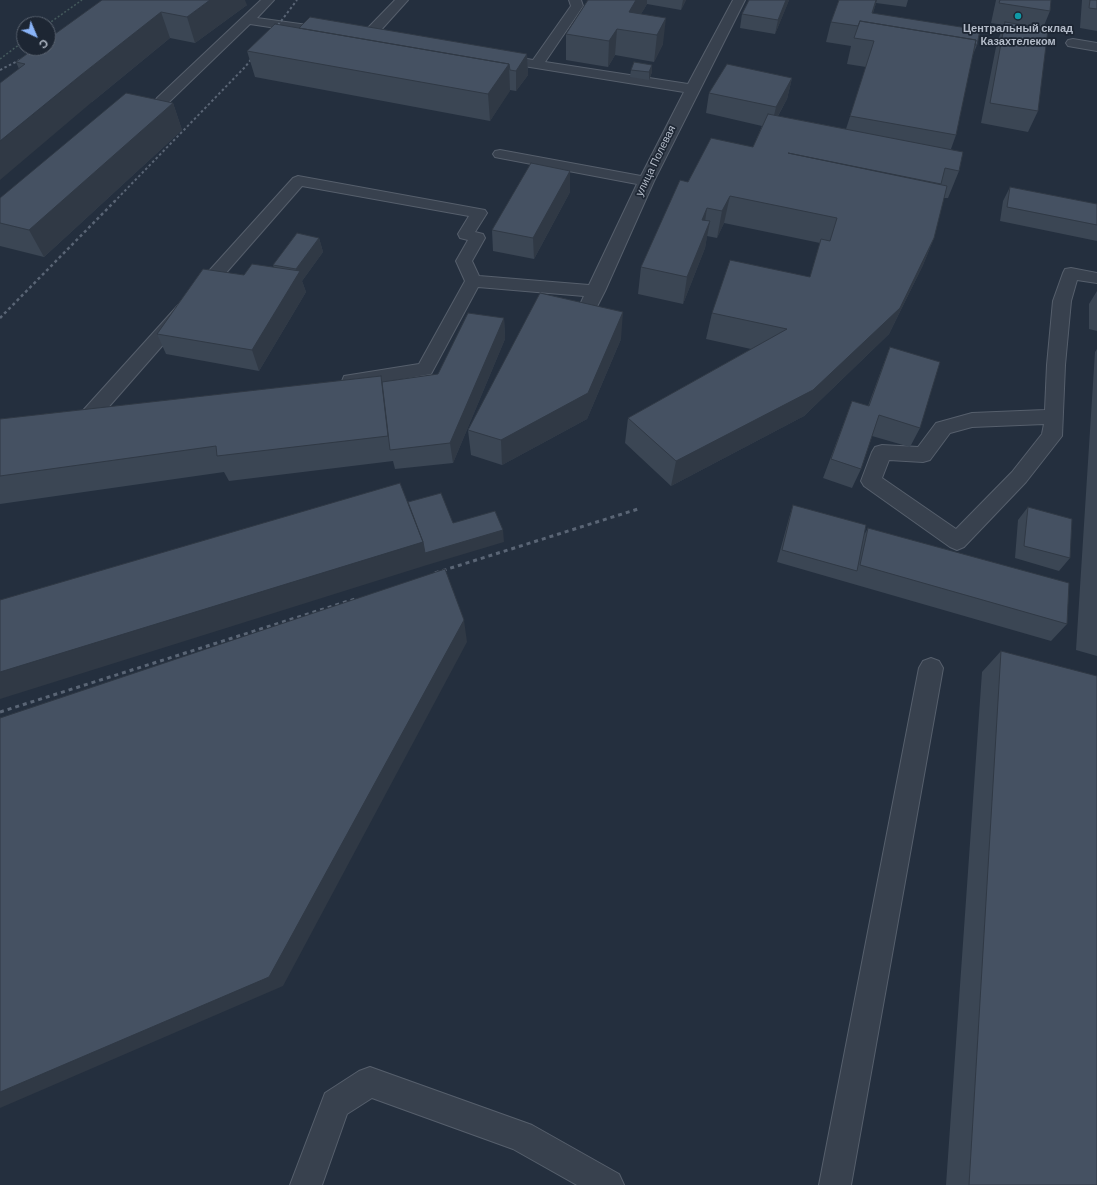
<!DOCTYPE html>
<meta charset="utf-8">
<style>
body{margin:0}
#map{position:relative;width:1097px;height:1185px;overflow:hidden;background:#242f3e;font-family:"DM Sans",sans-serif}
canvas{display:block}
.north{position:absolute;left:16px;top:16px;width:40px;height:40px;box-sizing:border-box;background:#1d2633;border:1px solid #59626f;border-radius:50%;rotate:136deg;font-size:11px;font-weight:700;line-height:16px;text-align:center;color:#b4bcc9}
.north::after{content:'';display:block;margin:auto;width:14px;height:18px;background:#8ab4f8;clip-path:polygon(50% 0,100% 100%,50% 72%,0 100%)}
</style>
<div id="map">
<canvas width="1097" height="1185"></canvas>
<div class="north">С</div>
</div>
<script>
const context = document.querySelector('canvas').getContext('2d');
context.lineJoin = 'round';
function poly(rows) {
  const path = new Path2D();
  for (const r of rows) {
    path.moveTo(r[0], r[1]);
    for (let i = 2; i < r.length; i += 2) path.lineTo(r[i], r[i + 1]);
  }
  return path;
}
function strokePath(path, color, width, dash) {
  context.strokeStyle = color;
  context.lineWidth = width;
  context.lineCap = dash ? 'butt' : 'round';
  context.setLineDash(dash || []);
  context.stroke(path);
}
function paint(path, color) {
  context.fillStyle = color;
  context.fill(path, 'evenodd');
}
function drawText(font, color, halo, rows, align = 'center') {
  context.font = font + ' "DM Sans",sans-serif';
  context.lineWidth = 3.5;
  context.setLineDash([]);
  context.textBaseline = 'middle';
  context.strokeStyle = halo;
  context.fillStyle = color;
  for (const [text, x, y, turn = 0] of rows) {
    context.save();
    context.translate(x, y);
    context.rotate((+turn || 0) * Math.PI / 180);
    context.textAlign = isNaN(turn) ? turn : align;
    if (halo) context.strokeText(text, 0, 0);
    context.fillText(text, 0, 0);
    context.restore();
  }
}
const path = poly([
 [48,24,82,0],
 [0,59,24,41]
]);
const minor = poly([
 [261,0,274,0,257,18,329,28,334,29,335,32,334,35,329,36,250,24,167,104,162,105,157,104,155,101,157,98,261,0],
 [395,0,408,0,372,40,362,40,361,37,362,34,395,0],
 [569,0,581,0,583,6,545,62,688,84,733,0,745,0,654,181,605,291,585,330,579,332,573,330,570,326,584,296,478,287,431,374,351,388,344,386,342,381,344,376,419,364,465,281,456,261,468,240,460,238,458,234,469,216,302,186,92,426,85,428,78,426,75,421,78,416,293,178,298,176,485,210,487,213,475,232,483,234,485,238,472,261,479,276,589,285,637,184,500,158,495,157,493,154,495,151,500,150,641,176,684,92,493,61,491,58,493,55,498,54,533,60,571,6,569,0],
 [1073,39,1097,43,1097,51,1068,46,1066,43,1068,40,1073,39],
 [1071,268,1097,273,1097,283,1077,280,1071,301,1065,365,1062,436,1026,482,964,547,957,550,950,547,864,486,861,481,872,452,875,447,882,445,918,447,936,423,972,413,1045,410,1047,365,1053,301,1063,273,1065,269,1071,268],
 [1044,424,1042,434,1012,472,956,529,882,478,889,460,923,462,930,460,950,433,972,427,1044,424],
 [931,658,939,661,943,668,851,1185,819,1185,919,668,923,661,931,658],
 [370,1067,532,1125,619,1174,624,1185,577,1185,513,1149,372,1098,347,1114,322,1185,290,1185,325,1093,359,1071,370,1067]
]);
const railFar2 = poly([
 [272,33,297,0],
 [0,70,43,48],
 [114,202,245,67,257,52]
]);
const railFar1 = poly([
 [0,318,115,201]
]);
const rail = poly([
 [435,573,638,509],
 [0,712,358,598]
]);
const wall = poly([
 [103,0,247,5,195,43,170,38,92,102,19,69,16,62],
 [588,0,686,0,681,10,647,4,641,14,663,44,654,62,615,55,608,67,566,60,566,34],
 [749,0,789,0,775,34,740,28,742,14],
 [839,0,908,0,906,7,876,3,873,13,977,45,972,57,956,135,951,149,959,171,948,198,944,198,934,238,923,265,889,334,804,416,671,486,625,443,628,418,751,349,706,339,712,313,810,277,820,243,724,223,717,238,707,236,705,248,683,304,638,294,641,267,688,182,753,147,762,126,706,113,709,93,792,78,787,99,778,116,846,129,866,67,847,64,851,46,826,42,831,22],
 [996,0,1051,0,1050,11,1043,28,1038,111,1028,132,981,123,997,42,1004,25,991,23],
 [1082,0,1097,0,1097,31,1080,28],
 [299,28,527,54,528,75,516,91,510,90,490,121,255,77,247,51],
 [652,65,652,72,649,80,630,77,631,70],
 [173,103,182,130,44,257,0,246,0,198],
 [570,171,570,192,534,259,493,251,492,230],
 [1010,187,1097,204,1097,241,1000,221,1003,201],
 [319,238,323,252,302,281,306,292,259,371,166,354,157,334,274,268,273,265],
 [1097,291,1097,331,1089,329,1089,304],
 [504,318,505,339,453,463,395,469,393,461,229,481,224,472,0,504,0,419,382,382,438,374],
 [621,339,587,419,502,465,471,455,468,430],
 [890,347,920,428,910,447,872,436,861,469,852,488,823,478,852,401,868,406,882,368],
 [1097,349,1097,656,1076,650,1095,352],
 [793,505,864,535,868,528,1067,624,1051,641,777,562,789,518],
 [1028,507,1070,558,1059,571,1015,558,1018,520],
 [1001,651,1097,1185,946,1185,982,672]
]);
const shadedWall = poly([
 [210,0,245,0,247,5,195,43,187,17],
 [636,0,647,0,647,4,631,31,629,12],
 [683,0,686,0,681,10],
 [786,0,789,0,788,3,775,34,778,20],
 [876,0,877,0,875,6,868,28],
 [161,12,170,38,92,102,0,180,0,141,81,75],
 [666,18,663,44,654,62,657,35],
 [617,29,615,55,608,67,609,41],
 [527,54,528,75,516,91,516,71],
 [509,64,510,91,490,121,488,94],
 [652,65,652,72,649,80,649,72],
 [792,78,787,99,771,128,776,107],
 [173,103,182,130,44,257,29,230],
 [570,171,570,192,534,259,533,238],
 [730,196,724,223,717,238,722,211],
 [707,208,703,235,702,220],
 [710,221,705,248,683,304,687,277],
 [319,238,323,252,302,281,306,292,259,371,252,350,298,274,296,269],
 [934,238,923,265,889,334,804,416,671,486,676,461],
 [623,312,621,339,587,419,502,465,501,440],
 [504,318,505,339,453,463,450,443],
 [503,530,504,542,427,565,0,699,0,672,423,542],
 [464,620,467,642,283,986,0,1108,0,1092]
]);
const building = poly([
 [102,0,210,0,187,17,161,12,81,75,0,141,0,83,25,64,16,62,35,48,48,48,48,39,102,0],
 [588,0,636,0,629,12,666,18,657,35,617,29,609,41,566,34,588,0],
 [749,0,786,0,778,20,742,14,749,0],
 [839,0,876,0,872,13,980,30,977,45,975,45,976,40,860,21,858,26,831,22,839,0],
 [1000,0,1051,0,1050,11,999,3,1000,0],
 [1090,0,1097,0,1097,9,1089,8,1090,0],
 [310,17,527,54,516,71,510,70,509,64,299,28,310,17],
 [860,21,976,40,956,135,850,116,874,41,854,38,860,21],
 [1005,22,1048,29,1038,111,990,103,1005,22],
 [275,24,509,64,488,94,247,51,275,24],
 [634,62,652,65,649,72,631,70,634,62],
 [727,64,792,78,776,107,709,93,727,64],
 [126,93,173,103,29,230,0,223,0,198,126,93],
 [768,114,963,152,959,171,945,168,941,184,788,153,947,186,934,238,900,308,813,390,676,461,628,418,787,329,712,313,730,260,810,277,821,239,830,241,837,218,730,196,722,211,707,208,702,220,710,221,687,277,641,267,680,180,688,182,711,138,753,147,768,114],
 [531,163,570,171,533,238,492,230,531,163],
 [1010,187,1097,204,1097,225,1007,207,1010,187],
 [297,233,319,238,296,269,273,265,297,233],
 [252,264,300,271,252,350,157,334,203,269,244,275,252,264],
 [540,293,623,312,588,393,501,440,468,430,540,293],
 [468,313,504,318,450,443,390,450,382,382,438,374,468,313],
 [890,347,940,362,920,428,879,415,861,469,831,459,852,401,869,406,890,347],
 [381,376,388,436,217,456,216,446,0,476,0,419,381,376],
 [400,483,423,542,0,672,0,600,400,483],
 [441,493,453,523,495,511,503,530,425,553,423,542,408,502,441,493],
 [793,505,866,525,857,571,782,550,793,505],
 [1028,507,1072,519,1070,558,1024,546,1028,507],
 [868,528,1069,583,1067,624,860,565,868,528],
 [445,569,464,620,269,977,0,1092,0,718,445,569],
 [1001,651,1097,676,1097,1185,969,1185,1001,651]
]);
const markers = [
 [1018,16,4,"#0f9aa8"]
];
const farPoinames = [
 ["Центральный склад",1018,29],
 ["Казахтелеком",1018,42]
];
const farStreetnames = [
 ["улица Полевая",656,161,-64]
];
strokePath(minor, '#565f6c', 2);
strokePath(path, '#44595c', 1.5, [2, 2]);
paint(minor, '#38414e');
strokePath(railFar2, '#5a6575', 2, [2.5, 2.5]);
strokePath(railFar1, '#5a6575', 2.5, [3, 3]);
strokePath(rail, '#5a6575', 3, [4, 4]);
paint(wall, '#3b4654');
paint(shadedWall, '#303945');
paint(building, '#455162');
strokePath(building, '#303945', 1);
for (const [x, y, r, color] of markers) {
  const dot = new Path2D();
  dot.arc(x, y, r, 0, 2 * Math.PI);
  context.fillStyle = color;
  context.fill(dot);
  strokePath(dot, '#1d2633', 1.5);
}
drawText('bold 11px', '#b4bcc9', '#1d2633', farPoinames);
drawText('11px', '#b4bcc9', '#1d2633', farStreetnames);
</script>
